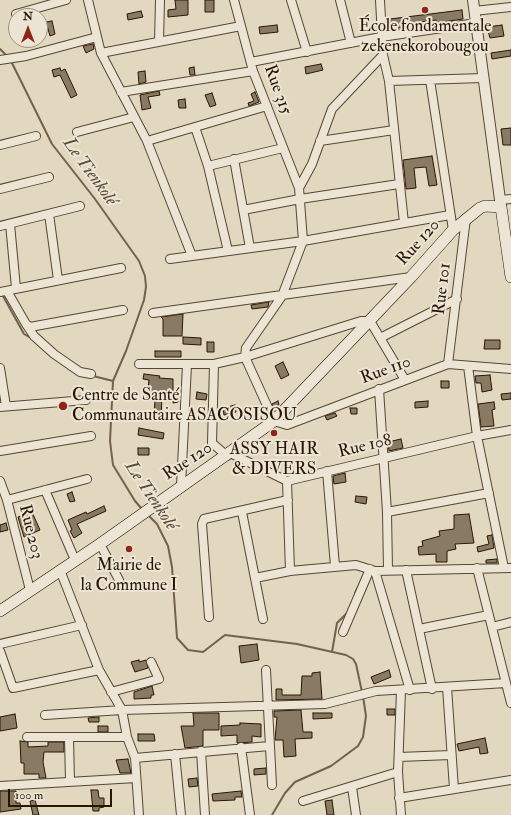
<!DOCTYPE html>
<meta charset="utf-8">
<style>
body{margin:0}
#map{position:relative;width:511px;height:815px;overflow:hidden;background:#e2d7bf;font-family:"IM FELL Double Pica",serif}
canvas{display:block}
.north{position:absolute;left:8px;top:8px;width:40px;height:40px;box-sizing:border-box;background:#ece5d5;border:1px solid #9e9281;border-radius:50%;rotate:0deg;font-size:11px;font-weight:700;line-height:16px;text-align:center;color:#291602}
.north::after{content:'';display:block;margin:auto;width:14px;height:18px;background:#8f2418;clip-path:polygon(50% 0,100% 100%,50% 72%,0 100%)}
.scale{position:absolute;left:8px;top:789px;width:104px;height:18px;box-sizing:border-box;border:2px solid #291602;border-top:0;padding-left:5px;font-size:12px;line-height:14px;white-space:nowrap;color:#291602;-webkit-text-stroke:3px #ece5d5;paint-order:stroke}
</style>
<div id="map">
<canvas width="511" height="815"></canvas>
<div class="north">N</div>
<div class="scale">100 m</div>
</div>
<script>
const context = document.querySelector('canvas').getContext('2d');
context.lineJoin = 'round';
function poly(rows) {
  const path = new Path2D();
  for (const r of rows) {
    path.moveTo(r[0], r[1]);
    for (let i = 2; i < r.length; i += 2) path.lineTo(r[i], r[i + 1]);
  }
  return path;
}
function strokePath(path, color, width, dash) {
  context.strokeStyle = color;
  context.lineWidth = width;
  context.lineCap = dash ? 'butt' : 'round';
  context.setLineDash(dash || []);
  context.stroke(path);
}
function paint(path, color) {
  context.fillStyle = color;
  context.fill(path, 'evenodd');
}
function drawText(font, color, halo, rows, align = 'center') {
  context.font = font + ' "IM FELL Double Pica",serif';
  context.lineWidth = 4;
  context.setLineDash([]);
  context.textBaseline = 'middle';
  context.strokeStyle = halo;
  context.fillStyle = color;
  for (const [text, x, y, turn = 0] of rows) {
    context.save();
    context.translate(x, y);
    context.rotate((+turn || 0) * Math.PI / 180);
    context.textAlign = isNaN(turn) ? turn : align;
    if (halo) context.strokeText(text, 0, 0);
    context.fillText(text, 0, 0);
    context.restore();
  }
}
const stream = poly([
 [0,49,7,56],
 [11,61,52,144,95,199,139,261,145,276,146,287,144,300,126,351,113,381,110,441,113,465,135,501,142,509],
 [3,296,24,334,31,338],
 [93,376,113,381],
 [148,515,157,524,168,546,172,567,177,638,188,650,203,652,225,635,297,644,346,655,353,659,356,664,362,692],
 [355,593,358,587],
 [332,652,337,623,348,612],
 [272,815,285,793,295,782,331,766,358,746,363,737,366,716,363,696]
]);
const building = poly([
 [175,0,188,0,188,15,168,17,168,10,176,9,175,0],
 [205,0,214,0,214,12,205,12,205,0],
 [462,10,463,19,436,23,436,20,420,22,420,25,392,29,390,19,462,10],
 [141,11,143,17,128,20,127,14,141,11],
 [52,21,55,34,50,36,46,22,52,21],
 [277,25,278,32,260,34,259,27,277,25],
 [502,25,504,36,490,38,487,27,502,25],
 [93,44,94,49,86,53,83,46,93,44],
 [511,50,511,56,492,59,491,53,511,50],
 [321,64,323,70,306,74,305,67,321,64],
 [194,67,195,75,190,75,189,68,194,67],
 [60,68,61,71,65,69,77,95,71,98,60,75,54,77,52,70,60,68],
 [145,71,146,82,139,84,138,72,145,71],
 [159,91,160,95,148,97,151,108,142,110,140,95,159,91],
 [255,92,259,102,249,106,248,103,254,101,251,94,255,92],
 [212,93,216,105,210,107,205,95,212,93],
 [185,99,186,108,179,108,178,100,185,99],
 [511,128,511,145,503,145,501,129,511,128],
 [432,156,437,185,429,186,426,167,414,168,416,188,406,189,403,160,432,156],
 [269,302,268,307,252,309,251,305,269,302],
 [183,314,182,336,163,336,163,319,161,317,183,314],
 [183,337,201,338,201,345,183,344,183,337],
 [485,340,500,340,500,349,484,349,485,340],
 [207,342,214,342,214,352,207,352,207,342],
 [155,351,181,351,181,357,155,357,155,351],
 [283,362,289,375,281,379,275,366,283,362],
 [144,374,160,376,159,378,173,379,173,396,162,396,161,418,154,418,155,399,147,398,149,380,143,379,144,374],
 [490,375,492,390,482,392,481,383,476,383,475,376,490,375],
 [441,381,449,381,449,388,441,388,441,381],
 [197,392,207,394,206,400,196,399,197,392],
 [511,393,511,399,502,400,501,394,511,393],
 [173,397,178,397,178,402,173,403,173,397],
 [278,401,279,405,274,409,272,404,278,401],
 [428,401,428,407,415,408,415,402,428,401],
 [494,402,495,409,492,410,494,426,481,427,478,404,494,402],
 [235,405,236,412,224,415,223,408,235,405],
 [350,408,357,408,357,414,351,414,350,408],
 [335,413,337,416,327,420,325,416,335,413],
 [139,428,164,433,163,439,138,435,139,428],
 [401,439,403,448,389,451,388,442,401,439],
 [138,448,149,448,149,455,138,455,138,448],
 [345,473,346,482,334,484,333,476,345,473],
 [72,492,75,501,70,502,67,494,72,492],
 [356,496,367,497,366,504,355,502,356,496],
 [104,506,106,511,77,524,82,533,74,538,70,531,72,530,68,520,86,512,87,514,104,506],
 [32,512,40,530,24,537,18,517,32,512],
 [469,514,474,543,455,544,456,549,447,551,447,562,436,562,436,554,419,555,418,547,423,546,422,541,440,536,439,531,454,529,454,515,469,514],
 [6,523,8,530,0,532,0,525,6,523],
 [492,535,494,548,478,552,477,547,489,544,487,536,492,535],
 [497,559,497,563,486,563,486,560,497,559],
 [257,644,259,660,241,663,239,646,257,644],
 [139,660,139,662,146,660,148,668,135,672,131,662,139,660],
 [389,670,391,677,374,684,371,677,389,670],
 [320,672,322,699,276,700,276,689,282,689,282,695,301,695,302,676,312,676,312,673,320,672],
 [152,686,154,695,151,695,151,698,134,699,134,692,152,686],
 [387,709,395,709,395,715,387,715,387,709],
 [301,710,303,732,312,732,312,738,295,739,296,756,284,757,283,740,275,740,277,717,274,717,274,711,301,710],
 [193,713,219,713,219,730,203,730,203,746,185,748,181,726,194,726,193,713],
 [313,713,332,713,332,718,313,719,313,713],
 [15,714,17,728,0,731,0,717,15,714],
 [99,717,99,722,89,722,88,718,99,717],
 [240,723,261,724,261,737,252,736,252,742,237,743,237,735,221,736,221,726,240,725,240,723],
 [98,726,108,726,108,732,98,732,98,726],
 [138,734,154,734,155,741,138,741,138,734],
 [485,738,488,753,480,754,479,747,459,751,457,744,485,738],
 [20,741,28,742,28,747,48,746,48,742,64,742,64,752,44,752,43,762,46,778,39,778,39,774,24,774,24,763,21,763,20,741],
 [128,759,131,773,120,773,116,760,128,759],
 [266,768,266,774,254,775,254,769,266,768],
 [197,778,198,786,189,787,188,779,197,778],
 [91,790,98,790,99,798,104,798,104,807,99,808,99,811,93,811,91,790],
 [0,791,16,791,16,803,20,803,21,809,0,812,0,791],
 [241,791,242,797,235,797,235,800,213,801,212,794,241,791],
 [35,800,39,815,33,815,30,801,35,800],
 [332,800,334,815,327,815,325,801,332,800]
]);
const minor = poly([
 [88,0,101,53,147,141,192,256],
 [234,0,253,71,299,188],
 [291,0,307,52],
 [340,0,351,43],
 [380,0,383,55,389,81,404,223],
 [474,11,511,7],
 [16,14,66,0],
 [159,42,160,0],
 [101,53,241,26],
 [0,60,26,56,97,37],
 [251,62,381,37,476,23],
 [430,80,453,230],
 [389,81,483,78],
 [121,92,253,71],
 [195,127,208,166,228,251],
 [77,132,134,117],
 [147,141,267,106],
 [320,141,394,130],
 [0,145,36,136],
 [234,159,250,248],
 [208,166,283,148],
 [0,189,49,177],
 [500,200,511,199],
 [243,210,300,199,399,184],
 [49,214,58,280],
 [10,224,16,288],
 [0,226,80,206],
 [170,259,303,241,450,215],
 [7,291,26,324,30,327,123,310],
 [0,292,121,268],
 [153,313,411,277],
 [26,324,34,336,54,354,80,372,91,374],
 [380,338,457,299],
 [139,364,214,364,245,357,246,348,282,296,303,241,299,188,312,164,332,109,383,55],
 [214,364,212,443,227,456],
 [448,364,466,218],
 [468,366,477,436,504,568],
 [0,368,6,406],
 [405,380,370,321,361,321,245,357,274,421,287,425,448,364,511,369],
 [379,389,387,512,388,570],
 [0,407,86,400],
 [0,451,91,436],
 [230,453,287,481,477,436,511,430],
 [327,471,335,566],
 [0,481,7,500,30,590],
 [287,481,290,571],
 [181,486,187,365],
 [45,490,75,560],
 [7,500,87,479],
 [242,512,263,619],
 [387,512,489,493],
 [100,544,119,580],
 [477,568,511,703],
 [60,570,99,670,122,710,127,737,135,758,139,815],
 [406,570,432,689],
 [375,571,410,690],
 [255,578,290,571,356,565,375,571,511,568],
 [209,617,202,524,204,519,288,500],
 [492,627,511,622],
 [419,629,489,615],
 [343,632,370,569],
 [0,644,82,625],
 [0,651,13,688,99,670],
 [266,670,272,785],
 [447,687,454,789],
 [401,690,398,772,401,815],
 [111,692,159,679,151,662],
 [45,715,122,710,325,704,376,691,506,683],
 [27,737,127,737],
 [69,737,70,782],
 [241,747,250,815],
 [201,751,205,815],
 [175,754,181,815],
 [399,757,451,755],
 [135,758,269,746],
 [0,786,136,778],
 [352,787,356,815],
 [399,798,511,780],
 [303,801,398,772]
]);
const tertiary = poly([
 [473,0,501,207]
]);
const secondary = poly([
 [0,611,100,544,274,421,411,277,453,230,480,208,485,206,501,207,511,277]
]);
const markers = [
 [425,10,4,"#8f2418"],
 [63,406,5,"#8f2418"],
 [274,433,4,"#8f2418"],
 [129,549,4,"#8f2418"]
];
const poiNames = [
 ["École fondamentale",425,27],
 ["zekenekorobougou",425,47],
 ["Centre de Santé",72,396,"left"],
 ["Communautaire ASACOSISOU",72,416,"left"],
 ["ASSY HAIR",274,450],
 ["& DIVERS",274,470],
 ["Mairie de",129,566],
 ["la Commune I",129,586]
];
const streetNames = [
 ["Rue 315",277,90,70],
 ["Rue 120",419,243,-48],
 ["Rue 101",443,289,-83],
 ["Rue 110",386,371,-20],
 ["Rue 108",365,447,-13],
 ["Rue 120",188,462,-33],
 ["Rue 203",30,532,76]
];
const waterNames = [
 ["Le Tienkolé",89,172,54],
 ["Le Tienkolé",150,496,56]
];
strokePath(stream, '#72624d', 2);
paint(building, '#897a64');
strokePath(building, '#291602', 1);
strokePath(minor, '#574631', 10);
strokePath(tertiary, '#574631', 12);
strokePath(secondary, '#291602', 12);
strokePath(minor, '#ece5d5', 8);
strokePath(tertiary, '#ece5d5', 10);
strokePath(secondary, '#ece5d5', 11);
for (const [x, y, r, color] of markers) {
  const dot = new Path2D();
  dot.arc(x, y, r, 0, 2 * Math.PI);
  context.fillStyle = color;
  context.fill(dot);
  strokePath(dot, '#ece5d5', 1.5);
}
drawText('17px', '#291602', '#ece5d5', poiNames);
drawText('17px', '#291602', '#ece5d5', streetNames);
drawText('italic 18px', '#5a4934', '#ece5d5', waterNames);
</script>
